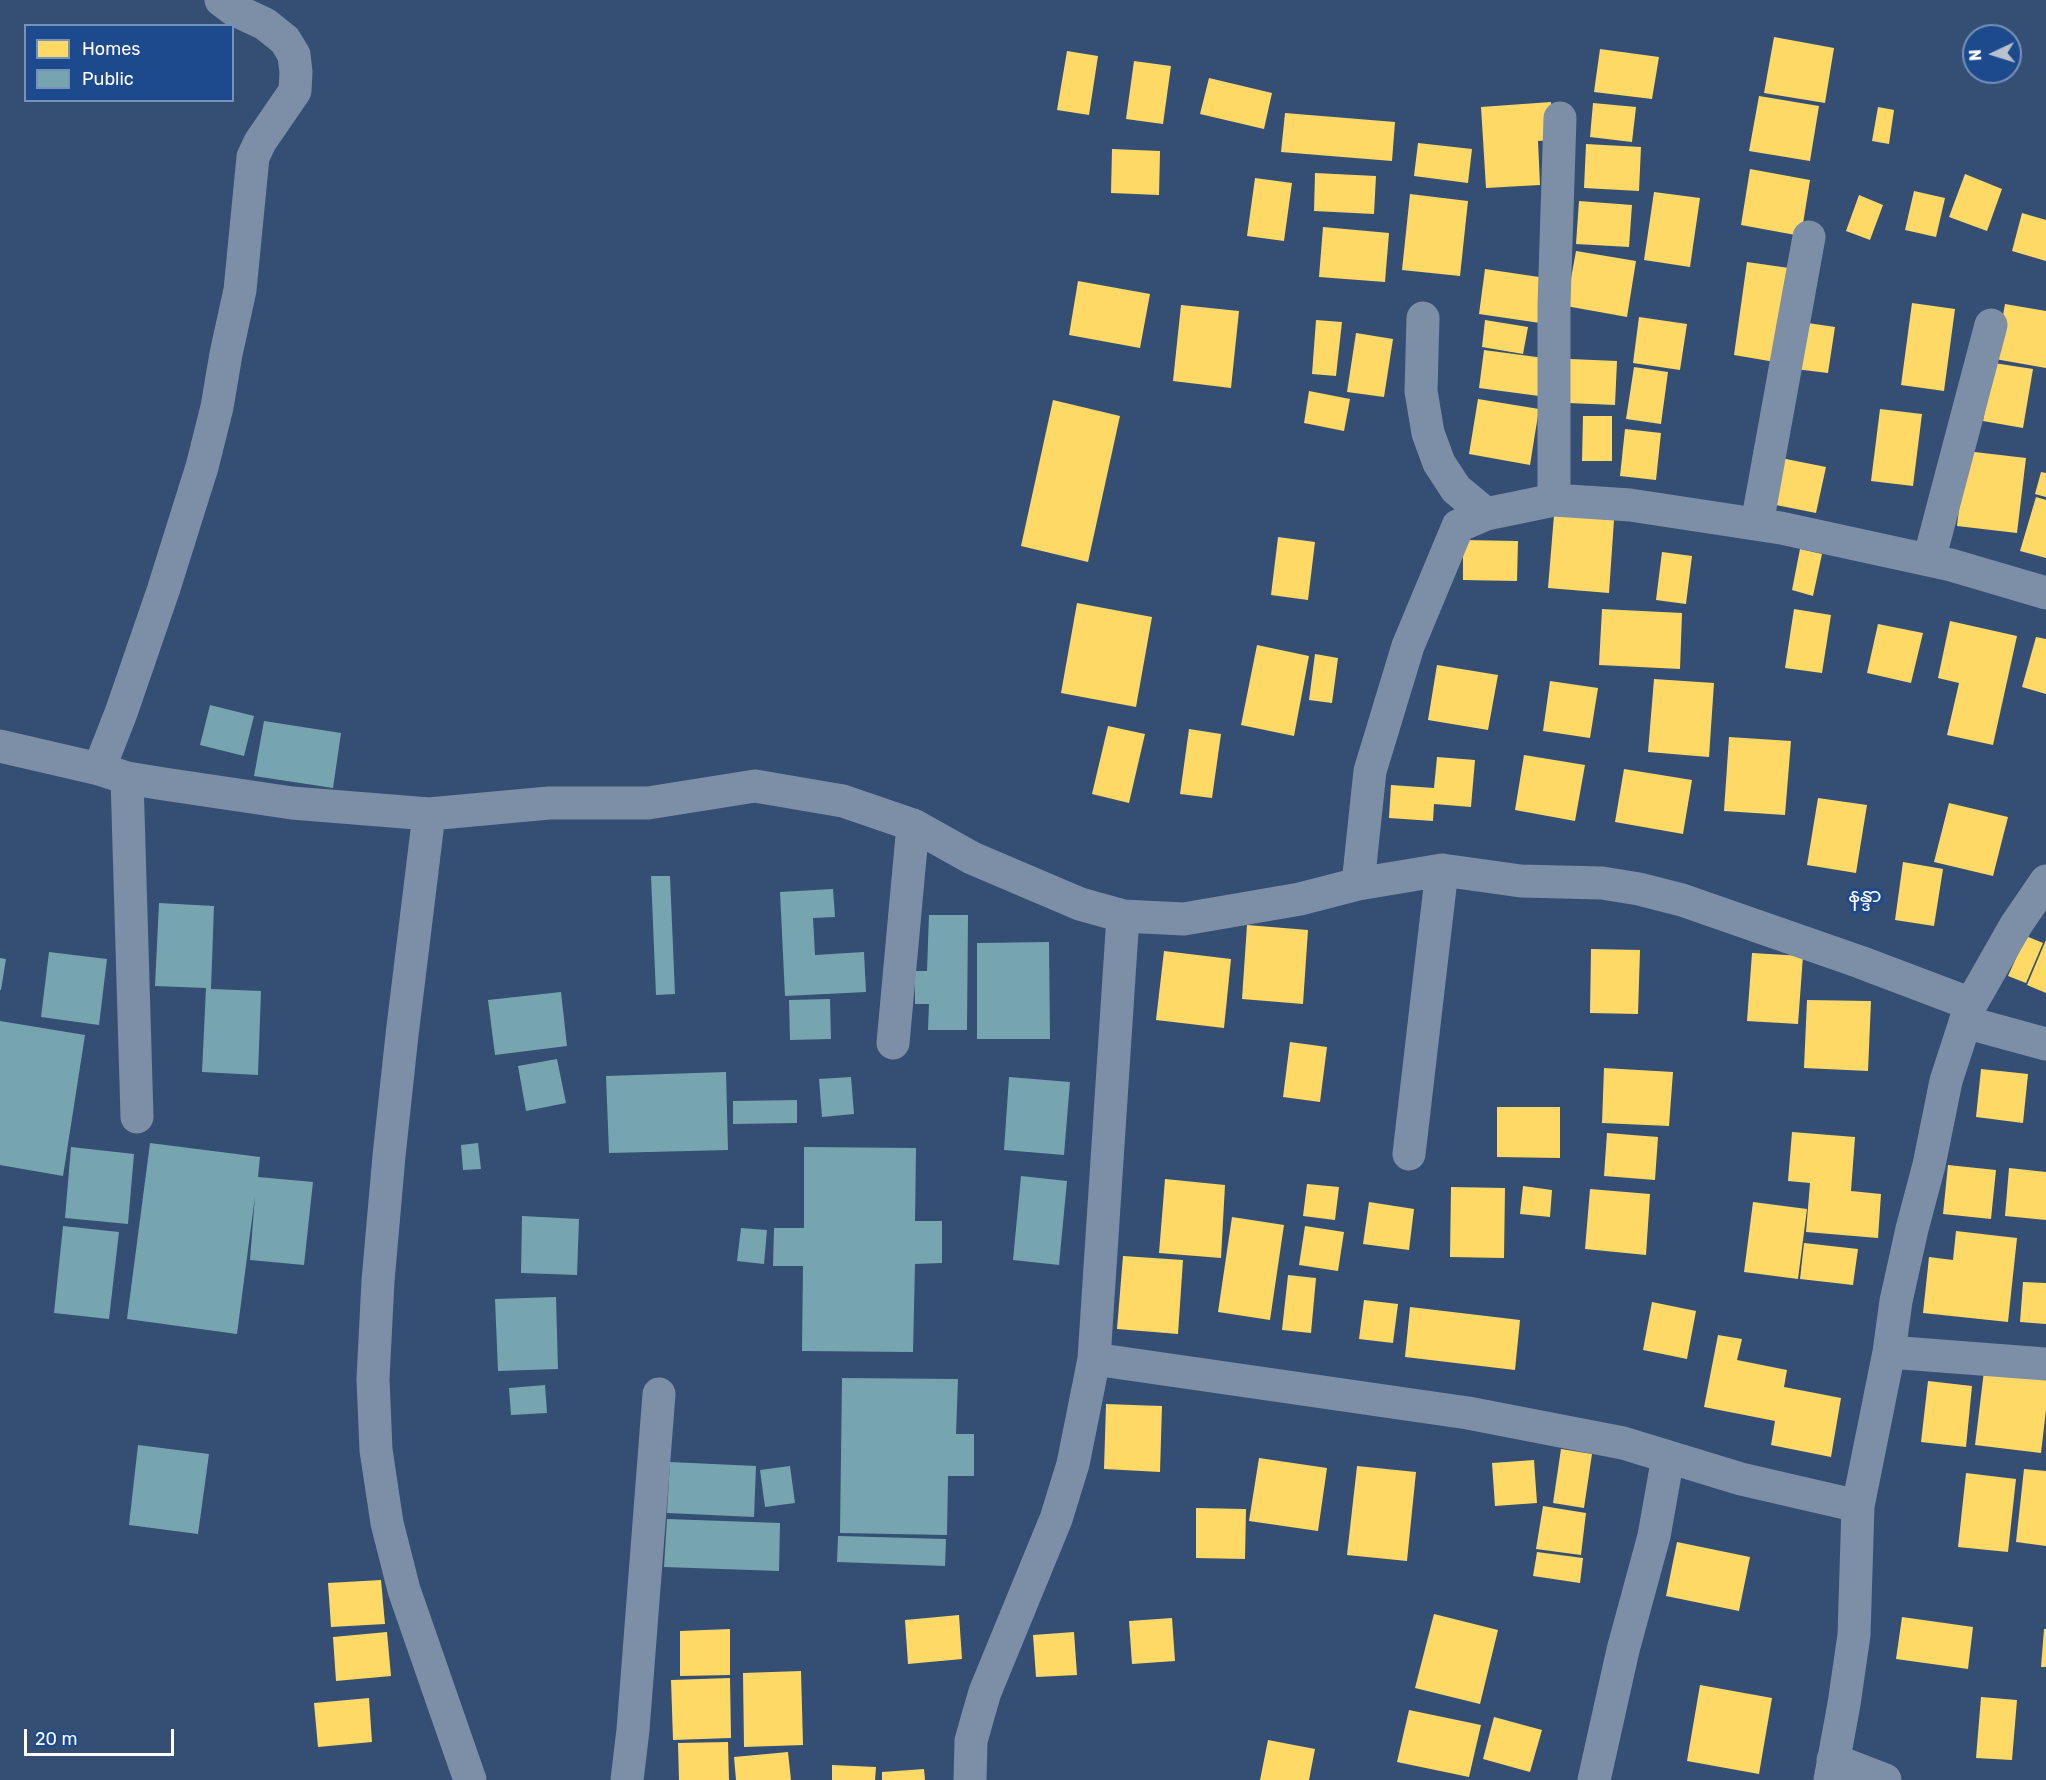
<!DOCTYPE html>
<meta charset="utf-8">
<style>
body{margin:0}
#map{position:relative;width:2046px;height:1780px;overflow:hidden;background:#354e73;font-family:Rubik,sans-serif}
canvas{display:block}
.legend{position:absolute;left:24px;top:24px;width:210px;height:78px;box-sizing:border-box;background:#1c4a8c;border:2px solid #7792ba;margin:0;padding:8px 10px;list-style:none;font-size:18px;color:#fff}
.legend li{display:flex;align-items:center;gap:12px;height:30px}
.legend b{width:30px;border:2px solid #7792ba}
.north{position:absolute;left:1962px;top:24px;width:60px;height:60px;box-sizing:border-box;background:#1c4a8c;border:2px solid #7792ba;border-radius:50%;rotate:266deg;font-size:16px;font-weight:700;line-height:24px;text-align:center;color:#fff}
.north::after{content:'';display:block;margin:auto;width:21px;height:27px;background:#b8c1ce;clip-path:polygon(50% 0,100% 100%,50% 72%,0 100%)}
.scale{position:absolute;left:24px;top:1729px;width:150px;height:27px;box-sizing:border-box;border:3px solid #fff;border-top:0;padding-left:8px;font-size:18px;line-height:21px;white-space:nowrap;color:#fff;-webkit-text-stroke:4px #1c4a8c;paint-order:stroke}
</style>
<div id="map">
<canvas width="2046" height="1780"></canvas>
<ul class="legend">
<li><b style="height:16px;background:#ffd966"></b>Homes</li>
<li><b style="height:16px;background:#76a5af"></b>Public</li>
</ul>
<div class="north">N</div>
<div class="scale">20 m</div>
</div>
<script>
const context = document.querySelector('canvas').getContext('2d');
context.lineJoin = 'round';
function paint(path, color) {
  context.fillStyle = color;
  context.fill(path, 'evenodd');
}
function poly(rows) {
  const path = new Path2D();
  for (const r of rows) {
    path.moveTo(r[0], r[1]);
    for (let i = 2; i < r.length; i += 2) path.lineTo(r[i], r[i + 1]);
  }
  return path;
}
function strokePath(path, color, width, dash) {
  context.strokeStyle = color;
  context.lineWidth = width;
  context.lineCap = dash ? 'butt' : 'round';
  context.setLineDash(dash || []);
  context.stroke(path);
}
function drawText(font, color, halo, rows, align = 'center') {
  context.font = font + ' Rubik,"Noto Sans Myanmar",sans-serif';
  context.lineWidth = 6;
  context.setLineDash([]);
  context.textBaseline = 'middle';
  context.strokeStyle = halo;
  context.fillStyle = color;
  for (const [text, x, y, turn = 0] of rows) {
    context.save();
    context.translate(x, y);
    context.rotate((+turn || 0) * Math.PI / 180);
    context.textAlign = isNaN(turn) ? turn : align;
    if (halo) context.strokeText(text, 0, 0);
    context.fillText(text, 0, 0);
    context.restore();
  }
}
const homes = poly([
 [1774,37,1834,48,1825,103,1764,93],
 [1600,49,1659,57,1652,99,1594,92],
 [1067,51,1098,56,1089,115,1057,110],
 [1134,61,1171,66,1163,124,1126,119],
 [1209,78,1272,93,1264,129,1200,114],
 [1759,96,1819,106,1810,161,1749,151],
 [1551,102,1553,140,1538,141,1540,185,1486,188,1481,107],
 [1593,103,1636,107,1632,142,1590,137],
 [1878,107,1894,110,1889,144,1872,141],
 [1285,113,1395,122,1392,161,1281,152],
 [1418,143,1472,149,1468,183,1414,176],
 [1586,144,1641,147,1639,191,1584,188],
 [1112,149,1160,151,1159,195,1111,193],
 [1750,169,1810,180,1801,236,1741,225],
 [1315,173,1376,176,1374,214,1314,211],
 [1965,174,2002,189,1987,231,1949,217],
 [1255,178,1292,183,1284,241,1247,236],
 [1914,191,1945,198,1936,237,1905,230],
 [1654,192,1700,198,1690,267,1644,260],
 [1410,194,1468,201,1460,276,1402,270],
 [1859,195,1883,205,1870,240,1846,231],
 [1579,201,1632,205,1629,247,1576,244],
 [2022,213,2046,220,2046,261,2012,251],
 [1323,227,1389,233,1385,282,1319,277],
 [1576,251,1636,261,1627,317,1566,306],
 [1747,262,1789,268,1775,362,1734,355],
 [1485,269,1546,278,1540,323,1479,314],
 [1078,281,1150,294,1140,348,1069,335],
 [1912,303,1955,309,1944,391,1901,385],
 [2005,304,2046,311,2046,368,1995,359],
 [1181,305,1239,311,1231,388,1173,381],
 [1639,317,1687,324,1680,370,1633,363],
 [1316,320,1342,322,1336,376,1312,374],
 [1485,320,1528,327,1523,354,1482,347],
 [1801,322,1835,327,1828,373,1795,369],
 [1356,333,1393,339,1384,397,1347,392],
 [1484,350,1544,358,1539,396,1479,388],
 [1570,359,1617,361,1615,405,1568,403],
 [1994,363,2033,369,2023,428,1983,421],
 [1634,367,1668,372,1661,424,1626,419],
 [1309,391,1350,399,1344,431,1304,423],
 [1478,399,1539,409,1530,465,1469,454],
 [1053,400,1120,416,1088,562,1021,546],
 [1880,409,1922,414,1913,486,1871,481],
 [1583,416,1612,416,1612,461,1582,461],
 [1625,429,1661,433,1656,480,1620,476],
 [1966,451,2026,458,2017,533,1957,526],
 [1776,457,1826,467,1816,513,1766,503],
 [2041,472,2046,473,2046,497,2035,494],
 [2036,497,2046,500,2046,558,2020,551],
 [1554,515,1614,520,1609,593,1548,588],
 [1278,537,1315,542,1308,600,1271,595],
 [1463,540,1518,541,1517,581,1463,580],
 [1800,549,1822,554,1813,596,1792,590],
 [1662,552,1692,556,1686,604,1656,600],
 [1077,603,1152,617,1136,707,1061,693],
 [1602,609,1682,613,1680,669,1599,665],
 [1794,609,1831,615,1822,673,1785,668],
 [1950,621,2017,636,1993,745,1947,735,1959,683,1938,678],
 [1878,624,1923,633,1911,683,1867,673],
 [2036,637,2046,639,2046,694,2022,687],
 [1257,645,1309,656,1294,736,1241,725],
 [1315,654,1338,658,1332,703,1309,700],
 [1437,665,1498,675,1488,730,1428,720],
 [1654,679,1714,683,1709,757,1648,752],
 [1550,681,1598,688,1590,738,1543,731],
 [1108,726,1145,734,1129,803,1092,794],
 [1189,729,1221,734,1212,798,1180,794],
 [1729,737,1791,741,1785,815,1724,811],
 [1524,755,1585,765,1575,821,1515,810],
 [1437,757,1475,760,1471,807,1434,804,1433,821,1389,818,1391,785,1434,788],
 [1624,769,1692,780,1683,834,1615,822],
 [1818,798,1867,805,1856,873,1807,865],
 [1949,803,2008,817,1993,876,1934,862],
 [1903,862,1943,869,1934,926,1895,920],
 [1247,925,1308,930,1303,1004,1242,999],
 [2026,936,2043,943,2026,983,2008,976],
 [2046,940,2046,993,2027,985],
 [1591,949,1640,950,1638,1014,1590,1013],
 [1164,951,1231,959,1224,1028,1156,1020],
 [1752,953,1803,956,1798,1024,1747,1021],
 [1807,1000,1871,1001,1868,1071,1804,1068],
 [1290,1042,1327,1047,1320,1102,1283,1097],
 [1604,1068,1673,1072,1669,1126,1602,1123],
 [1981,1069,2028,1074,2023,1123,1976,1117],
 [1497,1107,1560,1107,1560,1158,1497,1157],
 [1792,1132,1855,1137,1851,1191,1881,1194,1878,1238,1806,1232,1810,1183,1788,1181],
 [1607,1133,1658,1137,1655,1180,1604,1176],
 [1948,1165,1996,1170,1991,1219,1943,1214],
 [2009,1168,2046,1172,2046,1220,2005,1216],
 [1165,1179,1225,1185,1221,1258,1159,1253],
 [1307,1184,1339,1187,1335,1220,1303,1216],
 [1523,1186,1552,1190,1550,1217,1520,1214],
 [1451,1187,1505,1188,1504,1258,1450,1257],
 [1590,1189,1650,1194,1646,1255,1585,1249],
 [1369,1202,1414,1209,1409,1250,1363,1244],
 [1753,1202,1807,1209,1798,1279,1744,1272],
 [1232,1217,1284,1225,1270,1320,1218,1312],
 [1305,1226,1344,1232,1338,1271,1299,1265],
 [1956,1231,2017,1238,2008,1322,1923,1313,1929,1257,1953,1260],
 [1804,1243,1858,1249,1853,1285,1800,1279],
 [1123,1256,1183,1260,1178,1334,1117,1329],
 [1288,1275,1316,1278,1311,1333,1282,1330],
 [2023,1282,2046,1283,2046,1324,2020,1322],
 [1364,1300,1398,1304,1393,1343,1359,1339],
 [1652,1302,1696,1311,1687,1359,1643,1350],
 [1410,1307,1520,1320,1515,1370,1405,1357],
 [1718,1335,1742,1339,1737,1360,1787,1370,1784,1387,1841,1398,1831,1457,1771,1445,1775,1421,1704,1407],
 [1984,1371,2046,1378,2046,1410,2041,1453,1975,1445],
 [1928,1381,1972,1386,1966,1447,1921,1442],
 [1106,1404,1162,1406,1160,1472,1104,1469],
 [1561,1449,1592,1454,1584,1508,1553,1503],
 [1259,1458,1327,1468,1318,1531,1249,1521],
 [1534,1460,1537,1503,1495,1506,1492,1463],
 [1357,1466,1416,1472,1407,1561,1347,1555],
 [2024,1469,2046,1471,2046,1546,2016,1542],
 [1966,1473,2016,1479,2008,1552,1958,1547],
 [1543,1506,1586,1513,1581,1555,1536,1549],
 [1196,1508,1246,1509,1245,1559,1196,1558],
 [1677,1542,1750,1557,1739,1611,1666,1596],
 [1537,1552,1583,1558,1580,1583,1533,1576],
 [381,1580,385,1624,331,1627,328,1583],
 [1434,1614,1498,1630,1480,1704,1415,1688],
 [959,1615,962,1659,908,1664,905,1620],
 [1902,1617,1973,1627,1968,1669,1896,1659],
 [1172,1618,1175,1661,1132,1664,1129,1621],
 [730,1629,730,1675,680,1676,680,1631],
 [2044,1629,2046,1629,2046,1667,2041,1667],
 [387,1632,391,1676,336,1681,333,1637],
 [1074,1632,1077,1675,1036,1677,1033,1635],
 [801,1671,803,1745,744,1747,743,1673],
 [730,1678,731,1738,673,1740,671,1680],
 [1700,1685,1772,1698,1759,1774,1687,1761],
 [1981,1697,2017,1700,2012,1760,1976,1758],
 [369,1698,372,1742,318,1747,314,1703],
 [1409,1710,1481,1725,1469,1777,1397,1762],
 [1494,1717,1542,1730,1530,1772,1483,1759],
 [1268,1740,1315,1749,1309,1780,1260,1780],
 [728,1742,729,1780,679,1780,678,1743],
 [788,1752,791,1780,736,1780,734,1757],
 [832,1765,876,1767,875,1780,832,1780],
 [924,1769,925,1780,882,1780,882,1772]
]);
const public = poly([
 [210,705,254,716,244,756,200,745],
 [264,721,341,733,333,788,254,776],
 [651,876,670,876,675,994,656,995],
 [833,889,835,917,813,918,815,955,864,952,866,992,785,996,780,892],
 [159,903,214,906,211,989,261,991,258,1075,202,1072,206,988,155,986],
 [929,915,968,915,967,1030,928,1030,929,1004,915,1004,915,971,927,971],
 [1049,942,1050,1039,977,1039,977,943],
 [49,952,107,959,99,1025,41,1017],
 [0,958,6,959,1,990,0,990],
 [561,992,567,1046,495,1055,488,1000],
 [830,999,831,1039,790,1040,789,1000],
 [0,1021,85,1035,63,1176,0,1165],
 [557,1059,566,1103,526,1111,518,1066],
 [726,1072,728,1150,609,1153,606,1076],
 [851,1077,854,1114,822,1117,819,1079],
 [1009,1077,1070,1082,1064,1155,1004,1150],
 [797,1100,797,1123,733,1124,733,1101],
 [150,1143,260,1157,258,1177,313,1182,304,1265,250,1260,255,1196,237,1334,127,1319],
 [478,1143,481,1169,463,1170,461,1145],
 [71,1147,134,1154,128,1224,65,1218],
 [804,1147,916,1148,915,1221,942,1221,942,1263,915,1264,913,1352,802,1351,803,1266,773,1266,774,1228,804,1228],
 [1021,1176,1067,1181,1059,1265,1013,1260],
 [522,1216,579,1219,577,1275,521,1273],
 [63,1226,119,1232,109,1319,54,1313],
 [741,1228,767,1230,764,1264,737,1261],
 [556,1297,558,1369,498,1371,495,1299],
 [842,1378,958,1379,956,1434,974,1434,974,1476,948,1476,947,1535,840,1533],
 [545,1385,547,1413,511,1415,509,1388],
 [138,1445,209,1454,198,1534,129,1525],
 [670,1462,756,1466,754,1517,667,1513],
 [790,1466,795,1503,765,1507,760,1470],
 [667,1519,780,1523,779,1571,664,1567],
 [838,1536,946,1539,945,1566,837,1562]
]);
const minor = poly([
 [1423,318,1421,391,1428,433,1439,463,1456,489,1486,514],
 [1554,500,1554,305,1560,118],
 [1757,524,1809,237],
 [1929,560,1991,325],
 [0,746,99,769,127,778,164,784,292,803,429,814,549,803,648,803,755,786,843,801,913,825,972,858,1080,904,1123,916,1094,1359,1073,1464,1056,1519,985,1692,978,1716,971,1741,970,1780],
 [99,769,121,713,163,591,202,467,217,407,226,354,240,290,253,157,260,142,295,91,296,72,294,55,285,40,265,24,233,9,221,0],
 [127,778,137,1117],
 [429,814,402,1035,389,1156,378,1281,373,1379,376,1450,387,1523,404,1590,470,1780],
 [1358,884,1370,771,1408,646,1458,526,1486,514,1554,500,1630,505,1781,528,1951,565,2046,593],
 [1123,916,1184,919,1300,899,1358,884,1442,870,1521,881,1602,883,1639,889,1682,900,1860,962,1971,1004],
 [1965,1022,2046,1044],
 [893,1043,913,825],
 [1409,1154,1442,870],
 [1889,1352,2046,1364],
 [1094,1359,1468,1413,1623,1443,1741,1479,1858,1506],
 [1833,1760,1885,1780],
 [627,1780,633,1730,659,1394],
 [1594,1780,1623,1650,1654,1536,1668,1457],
 [1830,1780,1844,1704,1854,1635,1858,1506,1889,1352,1896,1301,1912,1229,1929,1165,1946,1081,1971,1004,2016,925,2046,881]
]);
const quarterNames = [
 ["နန္ဒာ",1865,896]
];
paint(homes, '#ffd966');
paint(public, '#76a5af');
strokePath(minor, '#7c8fa7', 33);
drawText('20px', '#fff', '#1c4a8c', quarterNames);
</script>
